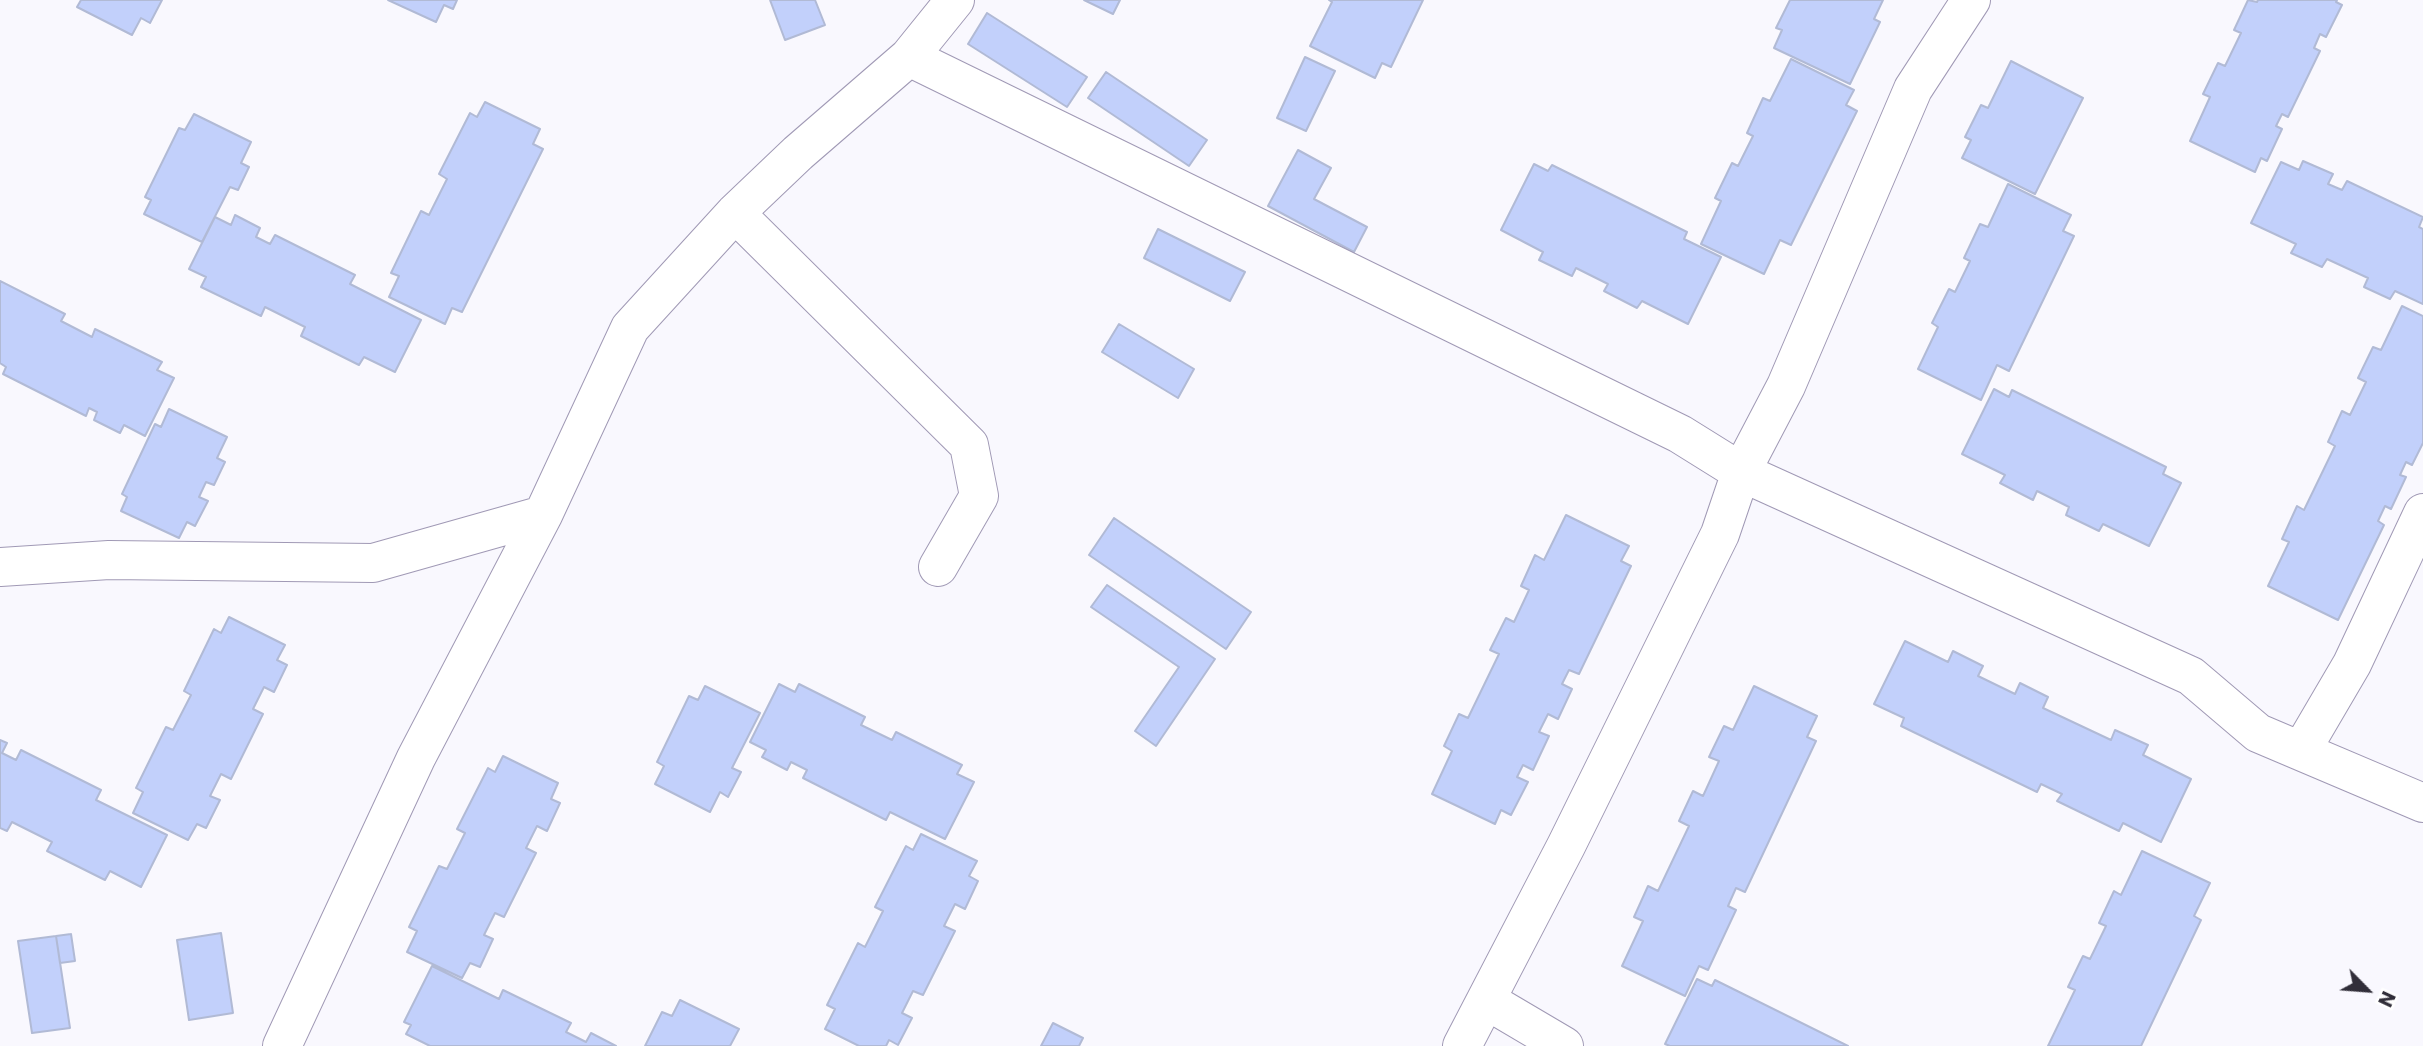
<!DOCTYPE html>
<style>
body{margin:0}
#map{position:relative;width:2423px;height:1046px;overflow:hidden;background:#f9f8fe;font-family:Poppins,sans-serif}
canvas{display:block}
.north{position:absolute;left:2332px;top:955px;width:70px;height:70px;-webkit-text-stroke:5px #fff;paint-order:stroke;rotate:115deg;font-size:19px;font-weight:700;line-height:28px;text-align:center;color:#312e39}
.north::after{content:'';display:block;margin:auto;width:24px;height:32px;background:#312e39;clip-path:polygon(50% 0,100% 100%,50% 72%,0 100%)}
</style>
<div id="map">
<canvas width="2423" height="1046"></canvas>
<div class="north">N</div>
</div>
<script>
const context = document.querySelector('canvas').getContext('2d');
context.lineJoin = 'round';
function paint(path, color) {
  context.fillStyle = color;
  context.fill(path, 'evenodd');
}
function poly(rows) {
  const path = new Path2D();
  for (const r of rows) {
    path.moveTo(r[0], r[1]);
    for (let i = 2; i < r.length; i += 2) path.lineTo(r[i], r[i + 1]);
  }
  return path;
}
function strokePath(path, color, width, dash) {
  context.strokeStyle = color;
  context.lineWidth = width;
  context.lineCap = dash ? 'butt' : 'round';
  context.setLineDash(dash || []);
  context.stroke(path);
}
const building = poly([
 [81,0,162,0,150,23,141,18,132,35,77,7,81,0],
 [388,0,457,0,453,9,444,5,436,22,388,0],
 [770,0,815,0,825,25,785,40,770,0],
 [1084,0,1120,0,1113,14,1084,0],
 [1329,0,1423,0,1391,67,1382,63,1375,78,1310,46,1332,2,1329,0],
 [1790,0,1883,0,1874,19,1880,22,1850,84,1774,48,1782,30,1776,28,1790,0],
 [2248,0,2257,2,2258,0,2337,0,2336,2,2342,5,2326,37,2320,34,2314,48,2320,51,2288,117,2282,114,2276,126,2282,129,2267,161,2261,158,2255,172,2190,141,2210,97,2203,94,2218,63,2225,66,2241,33,2234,30,2248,0],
 [987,13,1087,77,1067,107,968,44,987,13],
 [1305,57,1335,71,1306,131,1277,118,1305,57],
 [1791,59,1854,90,1846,105,1857,111,1791,245,1780,240,1764,274,1701,244,1721,201,1715,198,1732,163,1738,166,1753,136,1747,133,1763,98,1770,101,1791,59],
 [2011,61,2083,98,2035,194,1962,158,1971,140,1965,137,1981,105,1988,108,2011,61],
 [1106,72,1207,140,1189,166,1088,98,1106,72],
 [485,102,540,129,533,144,543,149,462,312,452,308,445,324,389,297,399,276,391,273,421,211,429,215,447,179,439,174,470,113,477,117,485,102],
 [194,114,251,142,241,163,249,167,238,190,230,187,202,242,144,214,151,200,145,197,179,128,185,130,194,114],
 [1298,150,1331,168,1314,199,1367,227,1354,252,1268,206,1298,150],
 [2303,161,2333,174,2328,184,2342,190,2347,181,2423,217,2419,227,2423,229,2423,304,2395,291,2390,299,2364,287,2368,278,2327,259,2322,267,2291,253,2296,244,2251,223,2281,162,2299,170,2303,161],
 [1534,164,1548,171,1552,165,1687,232,1684,239,1721,257,1688,324,1642,301,1637,308,1604,291,1608,284,1576,268,1572,276,1539,260,1543,252,1501,230,1534,164],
 [2008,184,2071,215,2063,231,2074,236,2009,371,1997,365,1981,400,1918,369,1938,327,1932,323,1949,289,1955,292,1970,261,1964,258,1980,224,1988,227,2008,184],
 [235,215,260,228,256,237,270,244,275,235,355,275,350,284,421,320,395,372,364,357,359,365,301,336,305,327,265,307,261,316,201,287,206,277,189,269,215,217,231,225,235,215],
 [1158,229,1245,272,1230,301,1144,258,1158,229],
 [0,281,65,314,61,321,92,337,95,329,162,362,157,370,174,378,145,436,124,425,120,433,94,420,97,412,89,408,86,416,3,374,6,367,0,363,0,281],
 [2402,306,2423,316,2423,443,2412,465,2406,462,2400,475,2406,477,2391,509,2385,506,2378,521,2384,525,2338,620,2268,586,2289,542,2282,539,2297,506,2304,510,2335,446,2328,442,2342,411,2350,415,2366,382,2358,378,2373,347,2381,350,2402,306],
 [1119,324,1194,369,1178,398,1102,352,1119,324],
 [1994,389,2009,397,2012,390,2166,467,2163,474,2181,483,2149,546,2103,524,2099,531,2066,515,2069,507,2037,491,2033,500,2000,483,2005,475,1962,454,1994,389],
 [169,409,227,437,217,458,225,462,214,485,206,482,199,497,208,501,195,526,187,522,179,538,121,511,127,497,122,494,155,424,161,427,169,409],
 [1566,515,1629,546,1621,561,1631,566,1579,674,1569,670,1562,684,1572,689,1558,719,1548,714,1539,732,1549,736,1533,770,1523,765,1517,777,1528,782,1511,815,1501,810,1495,824,1432,794,1452,751,1444,746,1459,714,1468,718,1499,654,1490,650,1506,618,1514,622,1529,590,1521,586,1535,555,1544,560,1566,515],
 [1114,518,1251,612,1226,649,1089,555,1114,518],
 [1107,585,1215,659,1156,746,1135,731,1179,667,1091,607,1107,585],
 [229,617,285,645,277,660,287,665,274,692,264,687,253,709,263,714,231,779,221,774,210,796,220,800,206,828,197,824,188,840,133,813,143,792,136,788,166,727,173,730,191,695,184,691,214,629,221,633,229,617],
 [1905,641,1948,662,1953,651,1983,666,1978,676,2015,694,2020,683,2048,697,2043,708,2111,740,2115,730,2148,745,2143,755,2191,779,2161,842,2123,823,2119,831,2057,801,2062,794,2041,784,2037,792,1901,726,1904,718,1874,704,1905,641],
 [779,684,795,692,799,684,865,717,861,725,892,740,896,732,962,765,957,774,974,782,945,839,890,812,886,820,803,778,807,770,791,762,787,770,762,757,766,750,750,742,779,684],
 [705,686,760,713,732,768,741,772,728,797,720,792,710,812,655,784,664,766,657,762,689,696,698,700,705,686],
 [1754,686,1817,716,1807,737,1816,741,1745,892,1736,888,1728,906,1736,910,1708,970,1699,966,1685,996,1622,966,1643,921,1634,917,1648,886,1658,891,1689,826,1679,821,1693,791,1703,796,1719,761,1709,757,1724,726,1733,730,1754,686],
 [0,740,7,743,2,753,16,760,21,750,101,790,96,800,167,835,141,887,110,871,105,880,47,851,52,842,12,822,7,831,0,828,0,740],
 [503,756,558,783,551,799,560,803,547,831,537,826,526,848,536,853,504,917,495,913,484,935,493,939,480,967,470,963,462,978,407,952,417,931,409,927,439,866,447,869,465,833,457,829,488,768,495,772,503,756],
 [921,834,977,861,969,876,978,881,965,909,955,904,944,926,955,931,923,995,913,991,902,1013,912,1018,898,1045,889,1040,886,1046,859,1046,825,1029,835,1009,827,1005,858,943,865,947,883,911,875,907,906,846,913,850,921,834],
 [2142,851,2210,883,2194,916,2201,920,2141,1046,2048,1046,2075,990,2068,987,2083,956,2090,959,2106,926,2099,923,2114,891,2121,895,2142,851],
 [221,933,233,1013,189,1020,177,940,221,933],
 [71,934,75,961,60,963,56,936,71,934],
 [56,936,70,1028,32,1033,18,941,56,936],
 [432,966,499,999,503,990,571,1023,566,1032,586,1042,591,1033,616,1046,430,1046,406,1034,411,1025,404,1022,432,966],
 [1697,979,1712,986,1715,980,1848,1046,1670,1046,1665,1044,1697,979],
 [680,1000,739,1029,730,1046,645,1046,662,1012,672,1016,680,1000],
 [1053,1023,1083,1038,1079,1046,1041,1046,1053,1023]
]);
const minor = poly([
 [1971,0,1913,89,1786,386,1741,472,2191,676,2258,733,2423,803],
 [909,57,1680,434,1741,472,1720,534,1566,846,1462,1046],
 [735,213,969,445,979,496,938,567],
 [0,567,109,560,373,563,543,515],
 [2301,751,2352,664,2423,513],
 [1486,1000,1564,1046],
 [282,1046,416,758,543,515,630,328,735,213,798,153,909,57,955,0]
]);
paint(building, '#c2d0fb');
strokePath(building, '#b1bad5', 2);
strokePath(minor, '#a099b5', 40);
strokePath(minor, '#fff', 38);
</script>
